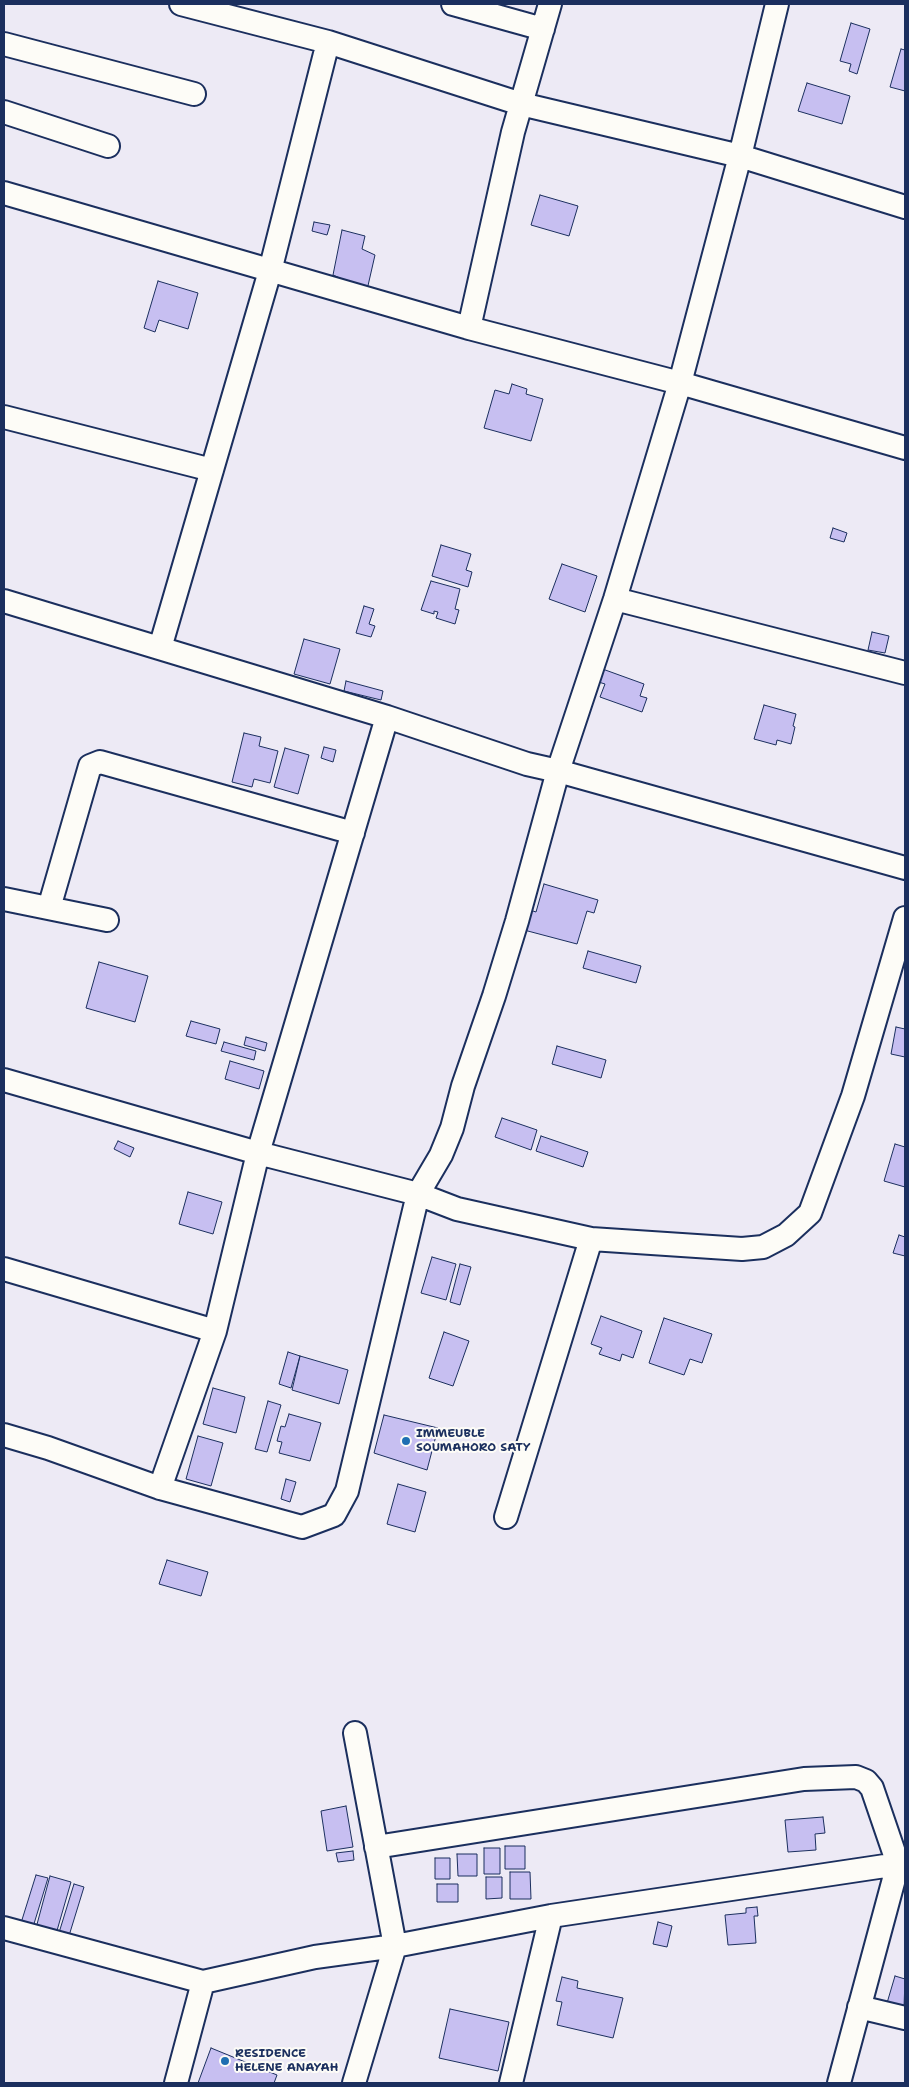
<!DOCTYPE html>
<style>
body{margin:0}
#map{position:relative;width:909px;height:2087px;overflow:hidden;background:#edeaf5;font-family:"Shantell Sans",sans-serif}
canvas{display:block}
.frame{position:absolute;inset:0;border:5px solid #1b2f5e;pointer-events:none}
</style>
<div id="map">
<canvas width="909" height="2087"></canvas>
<div class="frame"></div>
</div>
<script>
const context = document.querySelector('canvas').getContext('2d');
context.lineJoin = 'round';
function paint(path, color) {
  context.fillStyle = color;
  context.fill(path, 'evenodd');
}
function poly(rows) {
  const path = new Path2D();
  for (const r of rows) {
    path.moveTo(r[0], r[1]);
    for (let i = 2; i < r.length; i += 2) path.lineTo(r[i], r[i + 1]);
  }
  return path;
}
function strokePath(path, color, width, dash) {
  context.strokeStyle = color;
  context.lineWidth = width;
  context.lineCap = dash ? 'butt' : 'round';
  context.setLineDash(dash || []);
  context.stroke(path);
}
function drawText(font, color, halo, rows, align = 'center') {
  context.font = font + ' "Shantell Sans",sans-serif';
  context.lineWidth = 4;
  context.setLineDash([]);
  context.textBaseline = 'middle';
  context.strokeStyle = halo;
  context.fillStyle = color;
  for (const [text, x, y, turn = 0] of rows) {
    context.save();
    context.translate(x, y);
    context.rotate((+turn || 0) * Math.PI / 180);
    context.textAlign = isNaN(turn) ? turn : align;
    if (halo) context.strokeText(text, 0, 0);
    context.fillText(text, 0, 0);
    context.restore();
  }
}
const building = poly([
 [851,23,870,29,857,74,849,71,851,64,840,61,851,23],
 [901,49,905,50,905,91,890,87,901,49],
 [807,83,850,96,842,124,798,111,807,83],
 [540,195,578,206,569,236,531,225,540,195],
 [314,222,330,225,327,235,312,231,314,222],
 [342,230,365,236,362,249,375,255,367,290,333,275,342,230],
 [158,281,198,293,188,329,159,320,155,332,144,328,158,281],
 [512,384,527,389,526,394,543,399,531,441,484,428,495,390,509,394,512,384],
 [833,528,847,533,844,542,830,538,833,528],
 [441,545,471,554,466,570,472,572,468,587,432,576,441,545],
 [562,564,597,576,585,612,549,599,562,564],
 [431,581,460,589,455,609,459,610,455,624,436,618,438,612,434,611,434,614,421,610,431,581],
 [364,606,374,609,369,624,375,626,371,637,356,633,364,606],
 [872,632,889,636,885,653,868,650,872,632],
 [304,639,340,649,330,684,294,674,304,639],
 [597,667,644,684,640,696,647,698,642,712,600,697,605,684,592,680,597,667],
 [346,681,383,691,381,700,344,691,346,681],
 [764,705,796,714,793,726,795,727,791,744,777,740,776,745,754,739,764,705],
 [244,733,261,737,259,746,278,751,270,783,254,779,252,787,232,782,244,733],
 [324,747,336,750,333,762,321,758,324,747],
 [285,748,309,755,298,794,274,787,285,748],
 [544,884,598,900,594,913,587,911,577,944,524,930,530,910,536,912,544,884],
 [588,951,641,966,636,983,583,968,588,951],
 [99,962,148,976,135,1022,86,1008,99,962],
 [191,1021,220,1029,216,1044,186,1036,191,1021],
 [896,1027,905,1029,905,1057,891,1054,896,1027],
 [246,1037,267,1043,265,1051,244,1045,246,1037],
 [224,1042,256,1051,254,1060,221,1051,224,1042],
 [557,1046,606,1060,601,1078,552,1064,557,1046],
 [230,1061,264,1071,259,1089,225,1079,230,1061],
 [502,1118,537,1130,531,1150,495,1137,502,1118],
 [541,1136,588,1152,583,1167,536,1151,541,1136],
 [118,1141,134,1148,130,1157,114,1149,118,1141],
 [895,1144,905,1147,905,1187,884,1181,895,1144],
 [188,1192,222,1202,213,1234,179,1224,188,1192],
 [899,1235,905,1237,905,1256,893,1253,899,1235],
 [432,1257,456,1264,446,1300,421,1293,432,1257],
 [460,1264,471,1267,460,1305,450,1302,460,1264],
 [601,1316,642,1331,633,1358,622,1354,620,1361,599,1354,602,1348,591,1344,601,1316],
 [664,1318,712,1334,702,1363,690,1359,684,1375,649,1363,664,1318],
 [444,1332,469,1341,453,1386,429,1378,444,1332],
 [288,1352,300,1356,291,1388,279,1384,288,1352],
 [300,1356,348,1370,339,1404,292,1390,300,1356],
 [213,1388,245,1397,236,1433,203,1424,213,1388],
 [268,1401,281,1405,267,1452,255,1449,268,1401],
 [289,1414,321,1423,310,1461,279,1453,282,1442,277,1441,281,1426,285,1427,289,1414],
 [384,1415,438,1428,427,1470,374,1453,384,1415],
 [198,1436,223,1443,211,1486,186,1479,198,1436],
 [286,1479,296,1482,290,1502,281,1499,286,1479],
 [398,1484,426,1492,415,1532,387,1524,398,1484],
 [167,1560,208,1572,201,1596,159,1584,167,1560],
 [346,1806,353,1847,327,1851,321,1811,346,1806],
 [823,1817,825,1833,815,1834,816,1850,788,1852,785,1820,823,1817],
 [505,1846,525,1846,525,1869,505,1869,505,1846],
 [484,1848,500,1848,500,1874,484,1874,484,1848],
 [353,1851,354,1860,338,1862,336,1853,353,1851],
 [457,1854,477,1854,477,1876,458,1876,457,1854],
 [435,1858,450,1858,450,1879,435,1879,435,1858],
 [510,1872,530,1872,531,1899,510,1899,510,1872],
 [36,1875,48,1878,33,1927,21,1923,36,1875],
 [50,1876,71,1882,56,1934,36,1928,50,1876],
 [486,1877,502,1877,502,1898,486,1899,486,1877],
 [74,1884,84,1887,68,1939,58,1936,74,1884],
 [437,1884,458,1884,458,1902,437,1902,437,1884],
 [757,1907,758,1916,754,1916,756,1943,728,1945,725,1915,746,1913,746,1908,757,1907],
 [658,1922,672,1926,667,1947,653,1944,658,1922],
 [895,1976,905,1979,904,2008,887,2003,895,1976],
 [562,1977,578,1981,577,1988,623,1998,613,2038,557,2025,562,2002,556,2001,562,1977],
 [450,2009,509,2022,498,2071,439,2058,450,2009],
 [211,2048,277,2075,274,2083,198,2083,211,2048]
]);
const minor = poly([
 [181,4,328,42,521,104,740,156,905,207],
 [453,4,543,29],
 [4,44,194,94],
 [4,112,108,146],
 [4,193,469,328,680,383,905,448],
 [469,328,513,132,550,4],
 [4,417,212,470],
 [615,599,905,673],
 [4,601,387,717,527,764,558,771,615,599,680,383,740,156,777,4],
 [160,648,270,271,328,42],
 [4,899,107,920],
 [49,908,90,766,100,762,353,833],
 [4,1080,258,1153,418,1194,457,1209,591,1239,742,1249,763,1247,786,1235,810,1213,853,1096,905,918],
 [4,1269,215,1331],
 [4,1435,48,1448,160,1488,302,1527,334,1515,347,1491,418,1194,441,1155,452,1128,463,1086,494,996,517,921,558,771,905,868],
 [160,1488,215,1331,258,1153,387,717],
 [506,1517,591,1239],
 [376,1847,804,1779,856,1777,866,1781,872,1788,898,1864,839,2083],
 [4,1928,203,1982,315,1957,395,1946,551,1916,905,1863],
 [859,2007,905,2018],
 [176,2083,203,1982],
 [354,2083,395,1946,355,1733],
 [511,2083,551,1916]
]);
const markers = [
 [406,1441,5,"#1f6fb2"],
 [225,2061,5,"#1f6fb2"]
];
const poiNames = [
 ["IMMEUBLE",416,1434],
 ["SOUMAHORO SATY",416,1448],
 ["RESIDENCE",235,2054],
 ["HELENE ANAYAH",235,2068]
];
paint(building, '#c7bff1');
strokePath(building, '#1b2f5e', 1);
strokePath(minor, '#1b2f5e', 26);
strokePath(minor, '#fdfcf7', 22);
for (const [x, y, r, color] of markers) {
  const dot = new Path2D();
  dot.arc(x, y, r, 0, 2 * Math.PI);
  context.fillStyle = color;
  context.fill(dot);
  strokePath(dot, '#fdfcf7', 2);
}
drawText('bold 12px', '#1b2f5e', '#fdfcf7', poiNames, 'left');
</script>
